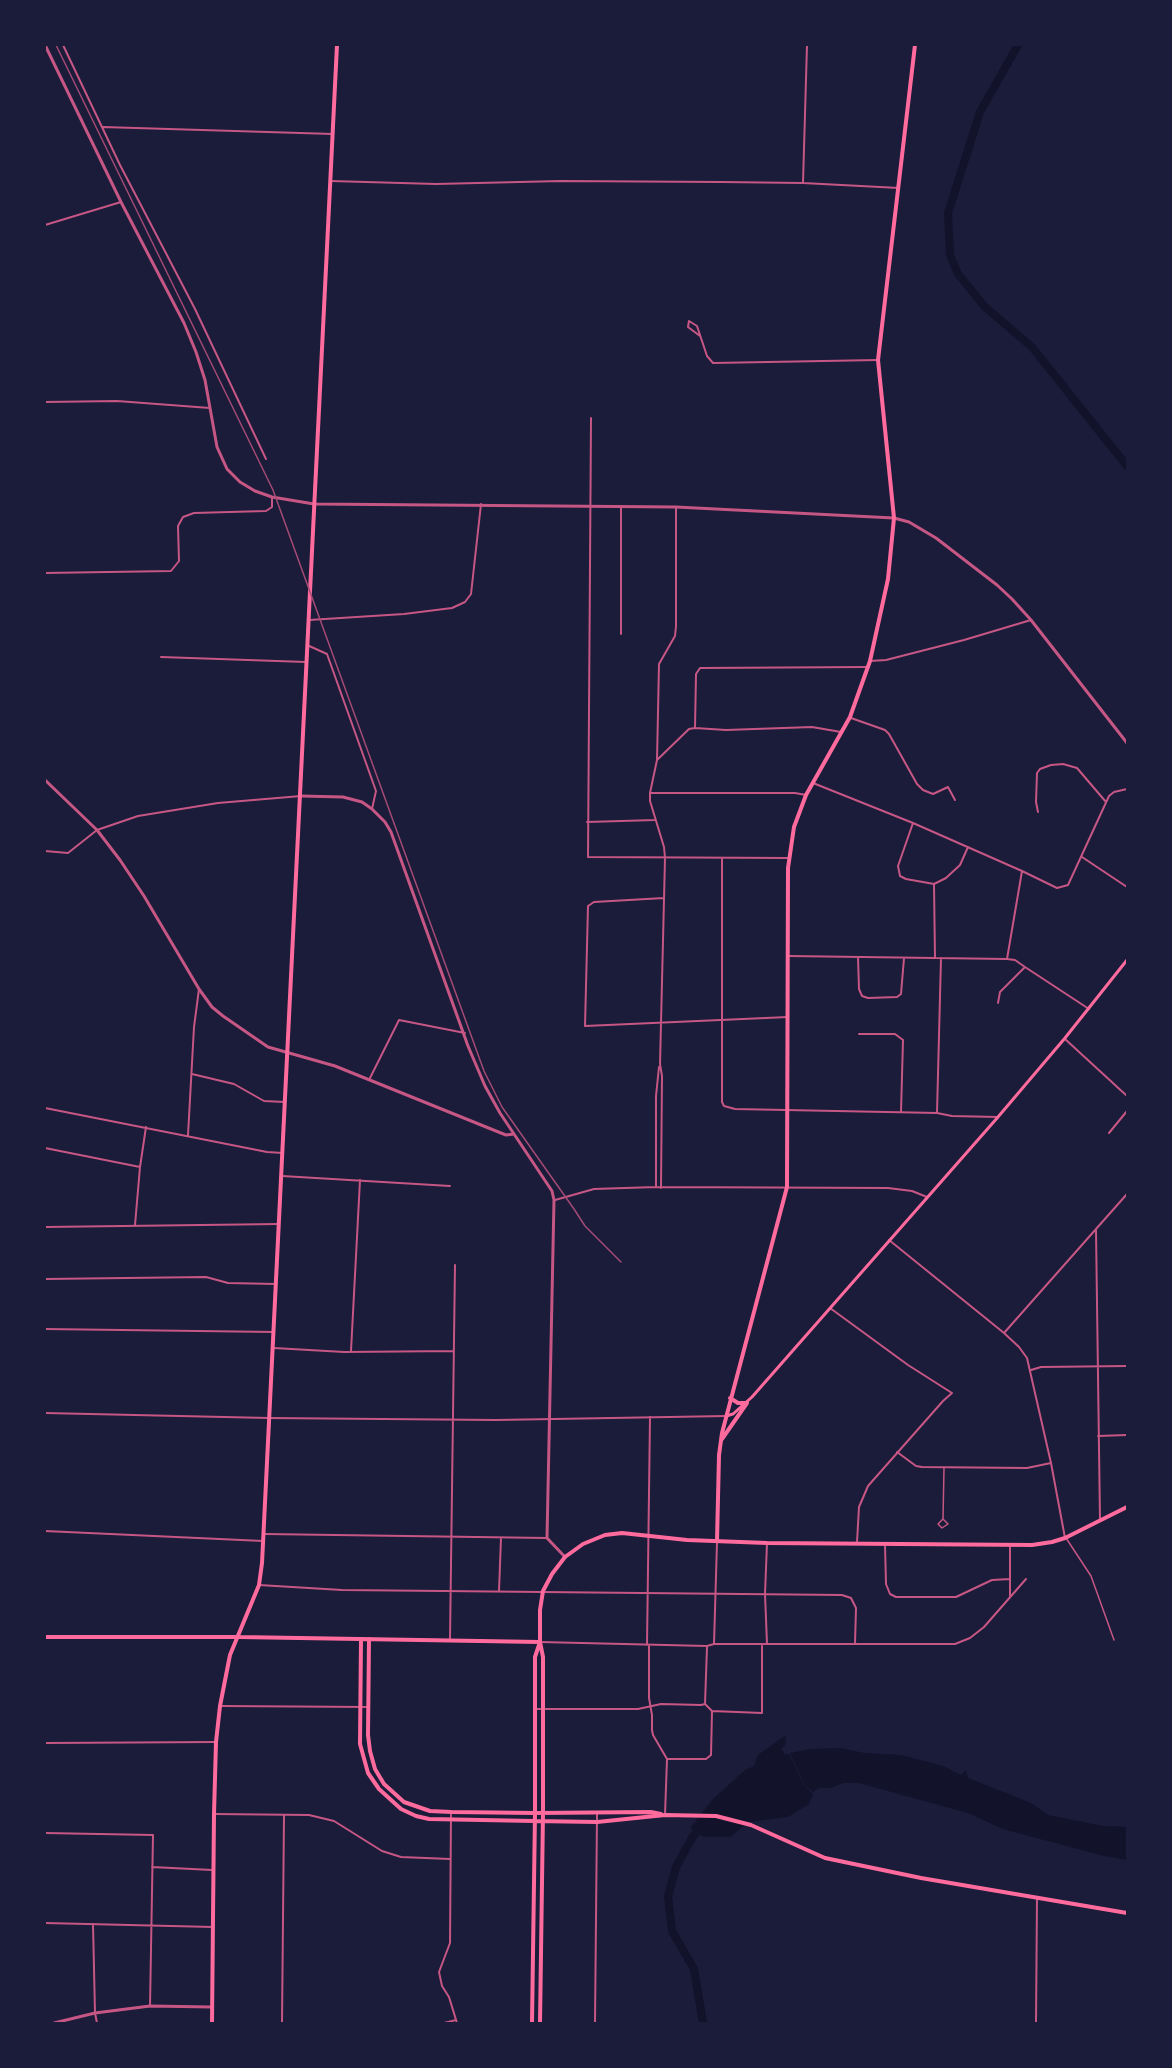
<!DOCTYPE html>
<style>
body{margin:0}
#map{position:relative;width:1172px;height:2068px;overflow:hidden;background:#1b1b3a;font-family:"Roboto Serif",serif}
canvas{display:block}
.frame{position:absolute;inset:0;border:46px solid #1b1b3a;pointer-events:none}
</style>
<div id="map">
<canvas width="1172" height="2068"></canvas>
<div class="frame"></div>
</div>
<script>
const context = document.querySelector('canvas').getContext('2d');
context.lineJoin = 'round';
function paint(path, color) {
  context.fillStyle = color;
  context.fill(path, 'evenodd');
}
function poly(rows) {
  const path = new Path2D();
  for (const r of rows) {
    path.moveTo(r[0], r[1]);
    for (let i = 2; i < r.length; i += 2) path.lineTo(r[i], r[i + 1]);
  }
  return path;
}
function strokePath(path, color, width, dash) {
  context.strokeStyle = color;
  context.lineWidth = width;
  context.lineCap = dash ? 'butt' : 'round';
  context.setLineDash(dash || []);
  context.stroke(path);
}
const water = poly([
 [786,1735,785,1746,781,1748,785,1755,789,1754,804,1785,813,1794,809,1804,788,1817,748,1822,730,1837,704,1837,692,1830,691,1827,713,1799,745,1770,754,1766,758,1755],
 [840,1748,864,1753,901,1755,943,1766,961,1775,966,1770,968,1778,1031,1803,1048,1815,1103,1826,1127,1827,1127,1860,1104,1856,1003,1829,968,1813,859,1783,843,1783,831,1788,819,1788,813,1792,805,1785,790,1753,811,1749]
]);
const river = poly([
 [1018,45,980,112,948,213,950,255,958,274,985,307,1032,347,1127,466],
 [701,1826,692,1838,676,1867,668,1896,672,1931,694,1969,703,2023]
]);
const service = poly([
 [943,1519,948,1524,942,1528,938,1524,943,1519,944,1468],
 [1066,1538,1091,1576,1114,1640]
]);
const minor = poly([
 [63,45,120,165,195,309,266,459],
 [103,127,333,134],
 [331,181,436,184,561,181,721,182,803,183,899,188],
 [803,183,807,45],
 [45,225,121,202],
 [700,336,688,327,689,321,697,326,707,356,713,363,878,360],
 [45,402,117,401,210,408],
 [591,418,588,857,789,858],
 [621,506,621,634],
 [45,573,171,571,179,561,178,526,183,517,194,513,266,511,272,507,272,497],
 [309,620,404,614,452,608,465,602,471,594,481,504],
 [307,645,327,654,376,791,372,809],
 [161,657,306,662],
 [870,661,886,660,964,640,1031,620],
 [851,718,885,730,889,734,917,784,923,790,933,794,948,787,955,800],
 [695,728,696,674,700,668,867,667],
 [657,760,689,729,695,728,726,730,812,727,841,732],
 [813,783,913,823,1022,871,1057,888,1068,885,1109,796,1114,792,1127,789],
 [650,793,795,793,806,795],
 [1038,812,1036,802,1037,773,1040,769,1051,765,1063,764,1077,768,1106,802],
 [587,822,655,820],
 [913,823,898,866,900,876,906,879,934,884,946,878,960,865,968,847],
 [45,851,68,853,97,830,138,816,218,803,301,796],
 [1082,857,1127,887],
 [722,859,722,1102,724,1106,735,1109,937,1113,952,1116,998,1117],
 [934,884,935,958],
 [664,898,594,902,588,906,585,1026,788,1017],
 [789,956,1007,959,1015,960,1025,967,1089,1009],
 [858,957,859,989,862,996,868,998,897,997,901,994,904,958],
 [1007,959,1022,871],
 [998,1003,1000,992,1025,967],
 [859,1034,895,1034,903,1040,901,1112],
 [1065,1039,1127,1096],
 [192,1074,234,1084,264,1101,285,1102],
 [370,1078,399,1020,465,1033],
 [45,1108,267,1152,283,1153],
 [937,1113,941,958],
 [1109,1133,1127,1111],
 [188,1135,194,1027,199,989],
 [45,1148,140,1167],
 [282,1176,450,1186],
 [656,1187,656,1096,659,1067],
 [661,1188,662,1076,660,1064,665,858,664,847,650,801,650,793,657,760,659,664,675,636,676,626,676,508],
 [555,1200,594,1189,656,1187,888,1188,912,1191,927,1197],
 [135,1225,140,1167,146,1127],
 [45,1227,279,1224],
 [1096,1230,1100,1520],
 [889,1240,1004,1333,1019,1347,1027,1358,1051,1463,1065,1538],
 [45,1279,206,1277,228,1283,276,1284],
 [830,1308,908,1365,952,1393,943,1401,868,1486,859,1507,857,1542],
 [45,1329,274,1332],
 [1004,1333,1127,1194],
 [274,1348,344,1352,454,1351],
 [351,1351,360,1180],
 [1031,1370,1041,1367,1127,1366],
 [45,1413,269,1418,496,1420,726,1416],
 [1098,1436,1127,1435],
 [897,1452,916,1466,922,1467,1027,1468,1051,1463],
 [45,1531,263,1541],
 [265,1534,547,1538],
 [767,1543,765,1594,767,1644],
 [885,1545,886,1584,890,1594,896,1597,956,1597,992,1580,1010,1579],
 [1010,1546,1010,1596],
 [259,1585,342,1590,842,1595,851,1598,856,1608,855,1644],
 [499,1591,501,1538],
 [450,1639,455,1265],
 [540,1642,707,1646,714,1644,955,1644,970,1638,984,1627,1026,1579],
 [714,1644,717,1542],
 [647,1645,650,1417],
 [649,1645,649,1698,652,1715,652,1730,653,1735,667,1759,665,1815],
 [705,1704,707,1647],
 [221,1706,368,1707],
 [535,1709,638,1709,661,1704,701,1705,705,1704],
 [712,1711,762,1713,762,1646],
 [45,1743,216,1742],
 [668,1759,706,1759,711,1755,712,1711,705,1704],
 [451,1812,450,1943,439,1972,442,1986,449,1997,457,2023],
 [214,1814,309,1815,334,1821,382,1851,401,1857,450,1859],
 [45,1833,153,1835,150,2006],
 [152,1867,212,1870],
 [45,1923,213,1927],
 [93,1924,95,2013,97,2023],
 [282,2023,284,1815],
 [444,2023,456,2020],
 [595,2023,597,1814],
 [1036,2023,1037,1897]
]);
const tertiary = poly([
 [45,45,121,202,184,323,196,352,205,380,217,447,227,469,240,482,255,491,272,497,314,504,676,507,894,518,909,522,936,538,997,585,1012,599,1031,620,1127,743],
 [45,780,97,830,120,860,144,896,199,989,212,1007,223,1016,268,1047,335,1066,496,1131,506,1135,514,1134],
 [301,796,343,797,362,802,372,809,385,822,391,832,468,1046,485,1086,500,1113,552,1191,554,1200,547,1538,565,1557],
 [54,2023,95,2013,150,2006,212,2007]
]);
const secondary = poly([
 [726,1416,733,1414,752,1397,998,1117,1065,1038,1127,960]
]);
const primary = poly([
 [722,1439,747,1403,738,1403,730,1398],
 [717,1541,719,1455,722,1433,787,1187,788,868,794,827,806,795,850,717,870,661,888,579,894,518,878,360,915,45],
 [45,1637,239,1637,540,1642],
 [361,1639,360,1744,368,1773,379,1789,401,1809,416,1816,429,1819,534,1821],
 [369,1639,368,1735,370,1751,375,1769,384,1784,404,1802,430,1811,451,1812,535,1813,535,1657,540,1642],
 [543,1813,543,1657,540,1642,540,1610,543,1591,552,1574,565,1557,583,1544,605,1535,622,1533,687,1540,767,1543,1032,1545,1052,1542,1065,1538,1127,1507],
 [212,2023,214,1814,216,1742,220,1706,230,1655,259,1585,262,1563,337,45]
]);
const trunk = poly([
 [534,1821,597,1822,665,1815,716,1816,751,1825,825,1858,921,1878,1127,1913],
 [532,2023,535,1813,651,1812,661,1814],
 [540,2023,543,1813]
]);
const rail = poly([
 [56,45,273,490,484,1071,502,1107,574,1209,585,1226,621,1262]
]);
paint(water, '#12122b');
strokePath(river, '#12122b', 8);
strokePath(service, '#c65784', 1.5);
strokePath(minor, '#c65784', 2);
strokePath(tertiary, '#c65784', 3);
strokePath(secondary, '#ff6b9d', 3);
strokePath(primary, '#ff6b9d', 4);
strokePath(trunk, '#ff6b9d', 4);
strokePath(rail, '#a44b75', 1.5);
</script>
